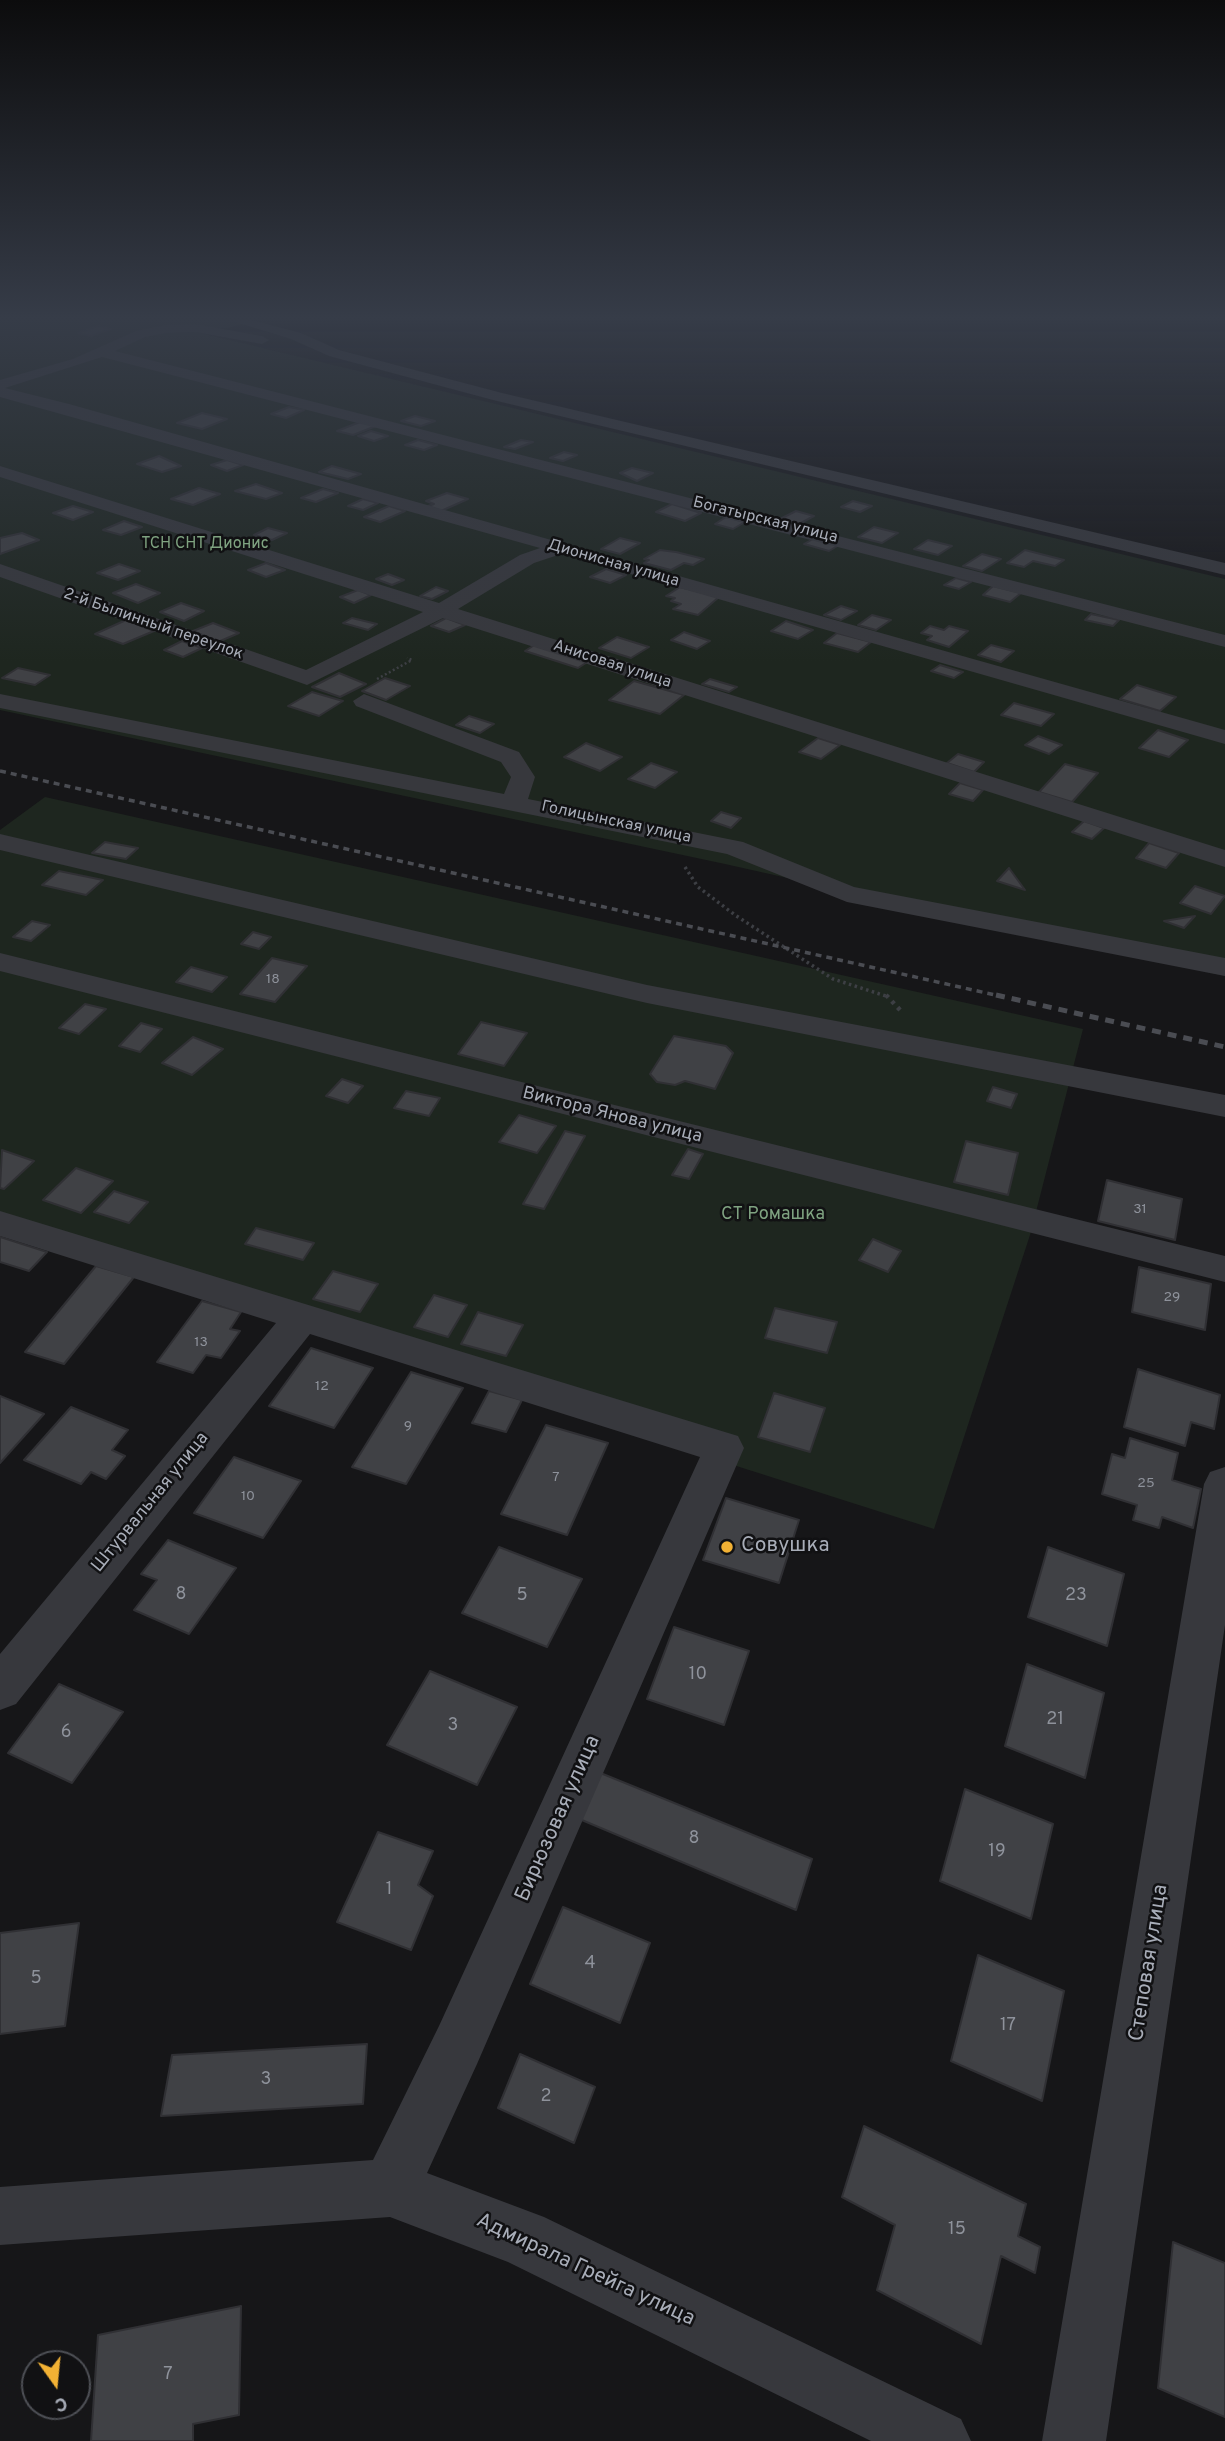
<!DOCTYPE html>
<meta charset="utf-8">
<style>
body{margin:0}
#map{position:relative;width:1225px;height:2441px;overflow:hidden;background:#161618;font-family:Overpass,sans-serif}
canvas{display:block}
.north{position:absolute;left:21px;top:2350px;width:70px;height:70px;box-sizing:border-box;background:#111113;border:2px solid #4d4f55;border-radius:50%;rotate:165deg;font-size:19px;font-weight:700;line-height:28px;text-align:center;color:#a8adb8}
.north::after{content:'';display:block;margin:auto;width:24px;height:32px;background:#f2b134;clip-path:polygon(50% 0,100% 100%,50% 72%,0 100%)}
</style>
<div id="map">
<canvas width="1225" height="2441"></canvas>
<div class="north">С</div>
</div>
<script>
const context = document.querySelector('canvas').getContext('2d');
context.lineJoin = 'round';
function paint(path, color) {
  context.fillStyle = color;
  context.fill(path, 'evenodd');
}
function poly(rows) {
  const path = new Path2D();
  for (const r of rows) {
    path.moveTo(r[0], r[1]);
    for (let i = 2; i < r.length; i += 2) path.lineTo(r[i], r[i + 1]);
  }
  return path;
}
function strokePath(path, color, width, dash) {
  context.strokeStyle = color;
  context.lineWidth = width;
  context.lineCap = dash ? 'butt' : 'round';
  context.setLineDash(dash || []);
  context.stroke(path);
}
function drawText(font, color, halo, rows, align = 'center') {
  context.font = font + ' Overpass,sans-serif';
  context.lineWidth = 5;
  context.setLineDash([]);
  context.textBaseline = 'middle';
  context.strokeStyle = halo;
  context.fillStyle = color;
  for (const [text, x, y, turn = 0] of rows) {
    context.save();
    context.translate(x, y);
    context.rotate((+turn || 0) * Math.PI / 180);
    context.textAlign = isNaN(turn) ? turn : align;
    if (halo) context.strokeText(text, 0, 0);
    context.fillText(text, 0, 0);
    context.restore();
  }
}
const green = poly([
 [0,320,249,320,253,321,227,328,162,333,196,332,1225,579,1225,976,725,864,0,710],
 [45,797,1083,1029,1030,1235,934,1529,0,1231,0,830]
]);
const building = poly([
 [98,326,111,329,91,336,78,333,98,326],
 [289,407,304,410,286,418,271,414,289,407],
 [202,413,227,419,202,429,177,423,202,413],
 [415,416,435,421,421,426,401,421,415,416],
 [360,422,376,426,353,435,337,431,360,422],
 [371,431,388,436,374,441,358,436,371,431],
 [418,440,437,445,424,450,405,445,418,440],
 [521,440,533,442,515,449,504,447,521,440],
 [564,452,577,455,563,461,550,458,564,452],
 [159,456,181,466,162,472,137,464,159,456],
 [227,460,243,465,227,471,211,465,227,460],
 [332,466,361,474,348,479,319,472,332,466],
 [632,468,653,473,637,481,620,473,632,468],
 [256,484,282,493,266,499,235,491,256,484],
 [199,488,220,494,193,505,171,499,199,488],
 [323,489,338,493,316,502,301,498,323,489],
 [447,493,468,499,441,511,428,506,434,504,426,501,447,493],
 [363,499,378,503,363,510,348,506,363,499],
 [853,501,872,506,860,512,841,507,853,501],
 [672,504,701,513,685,521,656,512,672,504],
 [73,506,93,512,73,520,53,513,73,506],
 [389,506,405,511,380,522,364,517,389,506],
 [796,511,814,516,799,524,780,519,796,511],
 [726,517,745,522,733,529,715,524,726,517],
 [124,521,142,527,121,535,103,530,124,521],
 [874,527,898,533,882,543,858,537,874,527],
 [268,528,287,533,272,540,254,535,268,528],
 [22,533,39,540,0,554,0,538,22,533],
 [620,538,640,543,620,554,601,549,620,538],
 [813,539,839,545,829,551,804,544,813,539],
 [928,540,952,546,938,555,914,549,928,540],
 [660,550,676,552,704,559,693,565,684,563,671,570,644,563,649,560,644,559,660,550],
 [1025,550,1064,560,1055,566,1033,561,1024,567,1007,563,1025,550],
 [982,554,1001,559,982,571,963,566,982,554],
 [266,563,285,570,266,577,248,570,266,563],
 [119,564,140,571,118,580,97,573,119,564],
 [606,569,626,575,610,583,590,577,606,569],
 [388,574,404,580,392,585,376,579,388,574],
 [956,578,971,582,959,589,944,585,956,578],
 [136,584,160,593,138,603,113,593,136,584],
 [993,586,1021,593,1010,602,983,595,993,586],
 [436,587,448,591,432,599,420,596,436,587],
 [680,587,719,597,698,615,673,609,681,604,671,601,675,598,666,596,680,587],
 [358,590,371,595,354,603,340,597,358,590],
 [181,603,204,611,184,621,160,612,181,603],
 [841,606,857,611,841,620,824,615,841,606],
 [1091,614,1119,620,1113,626,1085,620,1091,614],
 [872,615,891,620,876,630,858,625,872,615],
 [352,618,377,624,368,630,343,623,352,618],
 [446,618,465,625,449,632,431,626,446,618],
 [126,620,154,631,123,644,95,634,126,620],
 [786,621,813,630,798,639,771,631,786,621],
 [213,623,239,633,218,642,193,631,213,623],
 [930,626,944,630,949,626,968,631,949,647,927,640,932,636,921,633,930,626],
 [684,632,710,641,697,649,671,640,684,632],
 [837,633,871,642,858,652,824,643,837,633],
 [617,637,649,647,631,658,599,648,617,637],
 [182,641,202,648,183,657,164,650,182,641],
 [536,644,589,661,578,668,525,651,536,644],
 [991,645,1014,651,1001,662,978,655,991,645],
 [940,665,963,672,954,678,931,671,940,665],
 [18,668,50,675,35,685,2,678,18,668],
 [339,673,366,684,340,697,312,687,339,673],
 [385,678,410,686,386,700,362,691,385,678],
 [710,679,737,687,729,692,702,684,710,679],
 [634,681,684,695,660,714,609,700,634,681],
 [1137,685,1176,697,1160,711,1120,699,1137,685],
 [312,692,343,701,319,716,288,706,312,692],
 [1014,703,1054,714,1041,726,1001,715,1014,703],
 [469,716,494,724,480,733,456,725,469,716],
 [1158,730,1188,740,1169,757,1139,748,1158,730],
 [1038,736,1062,745,1049,754,1025,745,1038,736],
 [818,738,840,745,821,759,799,752,818,738],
 [586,743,622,757,600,771,564,757,586,743],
 [958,754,984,762,974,772,947,763,958,754],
 [651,763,677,772,655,788,628,779,651,763],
 [1065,764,1098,773,1072,802,1039,792,1065,764],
 [960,783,983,790,973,801,949,794,960,783],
 [721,812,741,818,731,828,711,821,721,812],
 [1084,821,1104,828,1092,839,1072,832,1084,821],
 [105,842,138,848,126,859,92,853,105,842],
 [1149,843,1179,853,1166,868,1136,858,1149,843],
 [1009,868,1025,890,997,881,1009,868],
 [59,871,103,880,86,895,42,885,59,871],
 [1195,886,1225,896,1211,914,1180,903,1195,886],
 [1195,916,1184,928,1164,921,1195,916],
 [32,921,50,925,31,941,13,937,32,921],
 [253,932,271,937,259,949,241,944,253,932],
 [272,958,307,966,275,1002,240,994,272,958],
 [191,967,227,977,212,992,176,982,191,967],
 [85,1004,106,1009,79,1034,59,1028,85,1004],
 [481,1022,527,1033,504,1066,458,1054,481,1022],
 [141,1023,162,1029,140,1052,119,1046,141,1023],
 [674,1036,726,1046,733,1053,715,1089,685,1081,675,1085,657,1082,650,1074,674,1036],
 [193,1037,223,1049,192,1075,162,1063,193,1037],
 [342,1079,363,1086,348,1103,326,1096,342,1079],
 [993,1087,1017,1094,1011,1108,987,1101,993,1087],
 [406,1091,440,1098,429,1116,394,1108,406,1091],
 [519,1115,556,1126,537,1153,499,1142,519,1115],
 [565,1131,585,1136,544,1209,523,1204,565,1131],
 [966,1141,1018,1153,1008,1195,954,1182,966,1141],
 [688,1149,703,1154,689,1179,672,1175,688,1149],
 [2,1150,34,1161,4,1189,0,1188,2,1150],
 [76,1168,113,1181,81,1213,43,1200,76,1168],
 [1107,1180,1182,1199,1175,1240,1098,1221,1107,1180],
 [114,1191,148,1202,129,1223,94,1212,114,1191],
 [256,1228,314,1243,303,1260,245,1244,256,1228],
 [0,1237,47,1252,29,1271,0,1262,0,1237],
 [873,1239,901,1251,888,1272,859,1260,873,1239],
 [96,1266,134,1277,64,1364,25,1352,96,1266],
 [1139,1267,1211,1284,1205,1330,1132,1312,1139,1267],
 [333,1271,378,1284,360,1312,313,1299,333,1271],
 [434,1295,467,1305,448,1337,414,1327,434,1295],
 [202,1301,241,1312,230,1329,240,1331,221,1358,206,1355,193,1373,157,1362,202,1301],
 [775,1308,837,1322,827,1353,765,1338,775,1308],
 [478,1312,523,1325,506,1356,461,1344,478,1312],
 [311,1348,373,1368,334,1428,269,1406,311,1348],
 [1138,1369,1220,1395,1214,1429,1191,1422,1185,1446,1124,1427,1138,1369],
 [411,1372,463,1388,406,1484,352,1467,411,1372],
 [489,1391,522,1400,506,1432,472,1423,489,1391],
 [774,1393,825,1408,810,1452,758,1437,774,1393],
 [0,1396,44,1414,0,1463,0,1396],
 [71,1407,128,1430,112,1450,125,1456,106,1479,91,1472,81,1484,24,1460,71,1407],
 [546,1425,608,1443,567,1535,501,1514,546,1425],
 [1130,1438,1178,1453,1172,1480,1201,1489,1193,1528,1162,1517,1159,1528,1133,1520,1137,1505,1102,1494,1112,1454,1125,1458,1130,1438],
 [234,1457,301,1481,263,1538,194,1513,234,1457],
 [726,1498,799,1520,779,1583,703,1560,726,1498],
 [168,1540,236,1568,189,1634,134,1610,157,1580,141,1574,168,1540],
 [499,1547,582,1579,547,1647,462,1613,499,1547],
 [1048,1547,1124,1574,1107,1646,1028,1617,1048,1547],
 [674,1627,749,1651,724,1725,647,1699,674,1627],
 [1027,1664,1104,1693,1085,1778,1005,1746,1027,1664],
 [430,1671,517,1707,477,1785,387,1745,430,1671],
 [59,1684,123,1712,72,1783,8,1753,59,1684],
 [598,1772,812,1859,796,1910,577,1818,598,1772],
 [965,1789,1053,1824,1031,1919,940,1881,965,1789],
 [378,1832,433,1851,418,1885,433,1896,411,1950,337,1922,378,1832],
 [563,1907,650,1943,620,2023,530,1984,563,1907],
 [79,1923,65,2026,0,2034,0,1933,79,1923],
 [978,1955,1064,1991,1042,2101,951,2061,978,1955],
 [367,2044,363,2104,161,2116,172,2055,367,2044],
 [520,2054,595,2087,574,2143,498,2108,520,2054],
 [864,2126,1026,2204,1018,2236,1040,2247,1035,2273,1001,2256,981,2344,877,2290,895,2225,842,2197,864,2126],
 [1173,2242,1225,2263,1225,2417,1158,2388,1173,2242],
 [241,2306,239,2415,193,2424,193,2441,91,2441,98,2335,241,2306]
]);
const pathFar2 = poly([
 [377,679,412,660,407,658]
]);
const pathFar1 = poly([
 [685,867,698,887,735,915,833,979,889,997]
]);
const path = poly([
 [886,995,901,1011]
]);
const minor = poly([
 [229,320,251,320,301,333,339,350,502,393,1225,563,1225,575,493,400,329,356,291,339,229,320],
 [195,324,262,336,269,340,262,344,195,332,166,333,145,337,115,351,1225,635,1225,647,102,357,5,388,69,404,1225,730,1225,744,561,554,534,563,458,609,1225,850,1225,867,443,618,307,685,0,577,0,564,306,670,423,612,0,477,0,466,439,603,520,555,540,548,0,397,0,380,73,359,136,331,166,325,195,324],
 [0,694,504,794,511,777,501,762,356,706,353,701,364,694,519,752,535,777,528,799,743,842,854,887,1225,958,1225,976,847,902,727,854,0,708,0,694],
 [0,834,647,985,1225,1095,1225,1117,647,1003,0,850,0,834],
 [0,953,1225,1256,1225,1282,0,971,0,953],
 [0,1211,738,1436,744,1448,477,2064,427,2173,544,2217,961,2419,971,2441,871,2441,508,2262,390,2217,0,2245,0,2187,373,2160,439,2026,700,1457,310,1334,16,1704,0,1710,0,1654,276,1323,0,1236,0,1211],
 [1225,1467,1225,1625,1106,2441,1042,2441,1204,1484,1210,1472,1225,1467]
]);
const railFar1 = poly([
 [0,771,1004,997]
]);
const rail = poly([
 [996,995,1225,1047]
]);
const markers = [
 [727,1547,7,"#f2b134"]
];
const numberNames = [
 ["18",273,980],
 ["31",1140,1210],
 ["29",1172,1298],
 ["13",201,1343],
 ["12",322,1387],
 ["9",408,1427],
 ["7",556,1478],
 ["25",1146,1484],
 ["10",248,1497]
];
const farStreetnames = [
 ["Богатырская улица",765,521,14],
 ["Дионисная улица",613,564,16],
 ["2-й Былинный переулок",153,625,19],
 ["Анисовая улица",612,665,18],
 ["Голицынская улица",616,823,12]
];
const farParknames = [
 ["ТСН СНТ Дионис",205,545]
];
const streetNames = [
 ["Виктора Янова улица",612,1116,14],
 ["Штурвальная улица",151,1503,-51]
];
const parkNames = [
 ["СТ Ромашка",773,1215]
];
const nearNumbernames = [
 ["8",181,1595],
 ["5",522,1596],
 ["23",1076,1596],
 ["10",698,1675],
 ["21",1055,1720],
 ["3",453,1726],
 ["6",66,1733],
 ["8",694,1839],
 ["19",997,1852],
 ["1",389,1890],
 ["4",590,1964],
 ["5",36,1979],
 ["17",1008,2026],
 ["3",266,2080],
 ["2",546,2097],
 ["15",957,2230],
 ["7",168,2375]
];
const nearPoinames = [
 ["Совушка",741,1547]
];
const nearStreetnames = [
 ["Бирюзовая улица",559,1819,-66],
 ["Степовая улица",1150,1963,-81],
 ["Адмирала Грейга улица",585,2271,25]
];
paint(green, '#1e261f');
paint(building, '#404145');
strokePath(building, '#303034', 2);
strokePath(pathFar2, '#3d3f44', 2.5, [2, 2.5]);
strokePath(pathFar1, '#3d3f44', 3.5, [2.5, 3.5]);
strokePath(path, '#3d3f44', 4.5, [3.5, 5]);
paint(minor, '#37383d');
strokePath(railFar1, '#4a4c52', 3.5, [6, 5]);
strokePath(rail, '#4a4c52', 5, [9, 7]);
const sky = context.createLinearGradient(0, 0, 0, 662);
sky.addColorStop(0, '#0c0c0d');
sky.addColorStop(0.48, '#363c48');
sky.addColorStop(1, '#363c4800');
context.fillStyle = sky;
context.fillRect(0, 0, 1225, 662);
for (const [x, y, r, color] of markers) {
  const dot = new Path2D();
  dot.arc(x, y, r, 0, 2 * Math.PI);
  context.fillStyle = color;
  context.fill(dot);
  strokePath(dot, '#111113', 2.5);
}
drawText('14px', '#8e929b', null, numberNames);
drawText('16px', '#a8adb8', '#111113', farStreetnames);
drawText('16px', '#7fa381', '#111113', farParknames);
drawText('18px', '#a8adb8', '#111113', streetNames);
drawText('18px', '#7fa381', '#111113', parkNames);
drawText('18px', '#8e929b', null, nearNumbernames);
drawText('21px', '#a8adb8', '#111113', nearPoinames, 'left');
drawText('21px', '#a8adb8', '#111113', nearStreetnames);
</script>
